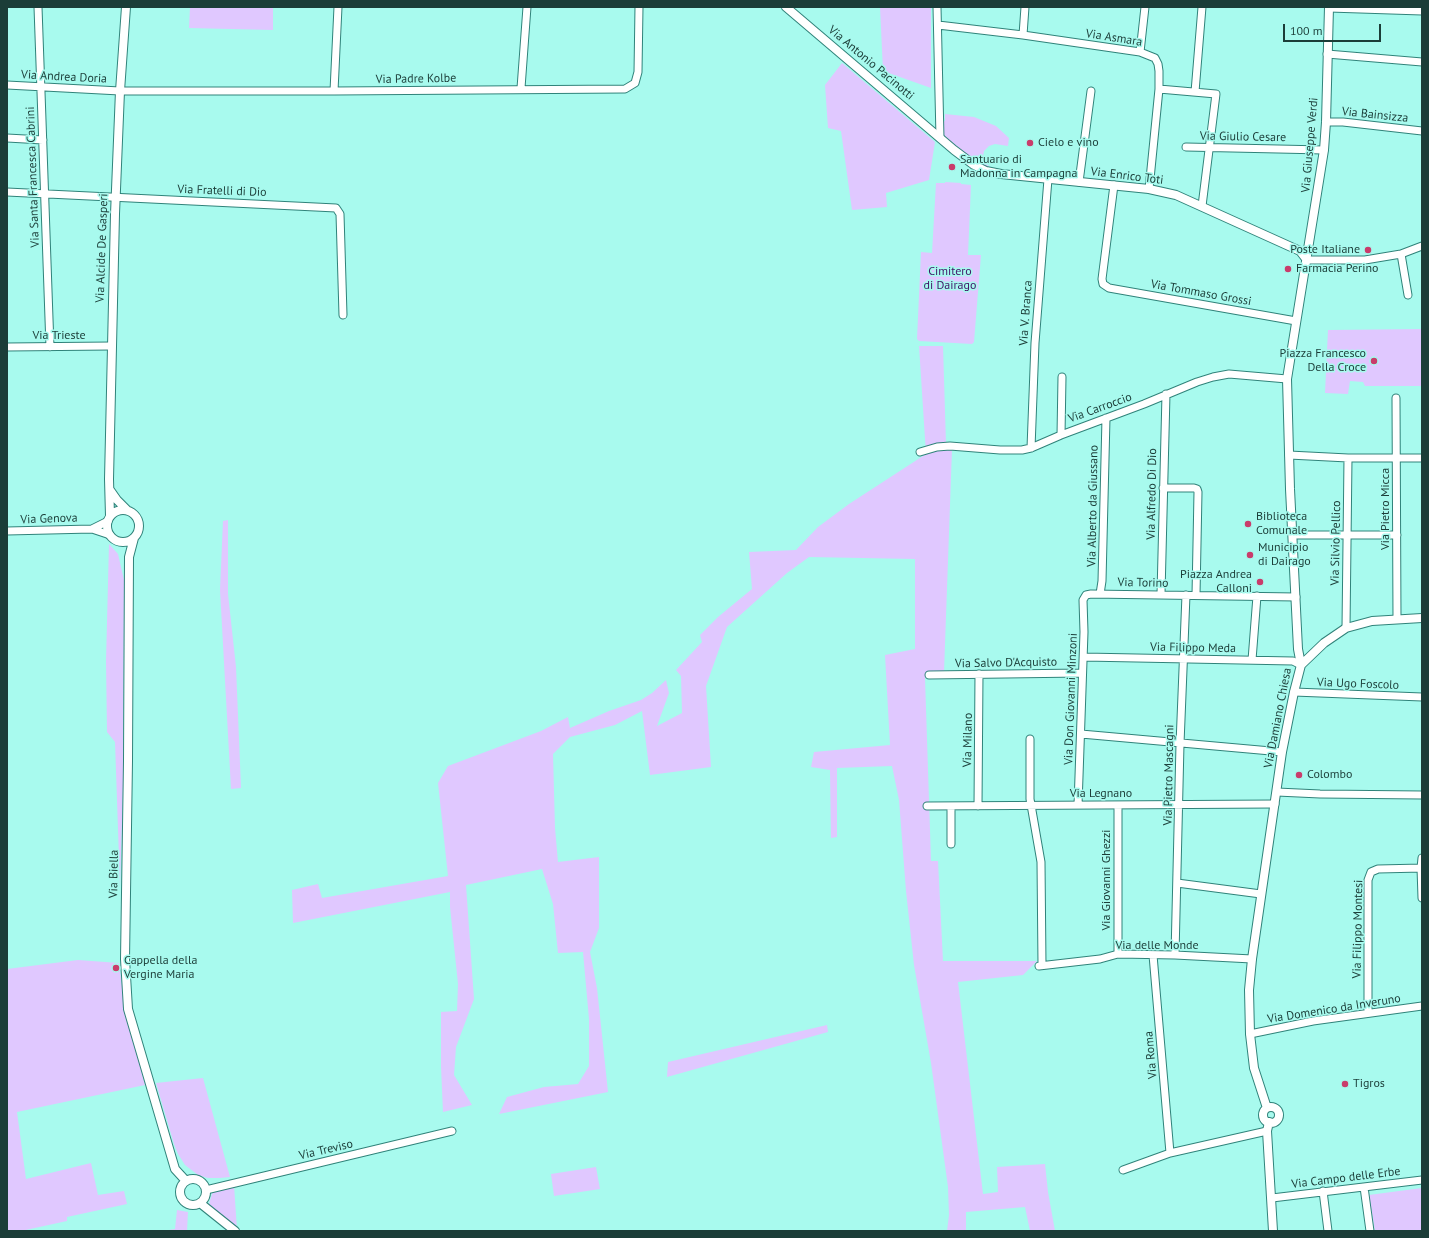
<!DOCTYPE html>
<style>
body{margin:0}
#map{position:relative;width:1429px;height:1238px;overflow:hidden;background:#a8faee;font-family:"PT Sans",sans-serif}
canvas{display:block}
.frame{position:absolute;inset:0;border:8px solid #1b3d38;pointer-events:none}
.scale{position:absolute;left:1283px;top:24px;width:98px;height:18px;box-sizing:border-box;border:2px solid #1b3d38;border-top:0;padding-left:5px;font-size:12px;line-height:14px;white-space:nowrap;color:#1b3d38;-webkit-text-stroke:3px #a8faee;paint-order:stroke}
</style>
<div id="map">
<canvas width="1429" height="1238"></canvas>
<div class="frame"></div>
<div class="scale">100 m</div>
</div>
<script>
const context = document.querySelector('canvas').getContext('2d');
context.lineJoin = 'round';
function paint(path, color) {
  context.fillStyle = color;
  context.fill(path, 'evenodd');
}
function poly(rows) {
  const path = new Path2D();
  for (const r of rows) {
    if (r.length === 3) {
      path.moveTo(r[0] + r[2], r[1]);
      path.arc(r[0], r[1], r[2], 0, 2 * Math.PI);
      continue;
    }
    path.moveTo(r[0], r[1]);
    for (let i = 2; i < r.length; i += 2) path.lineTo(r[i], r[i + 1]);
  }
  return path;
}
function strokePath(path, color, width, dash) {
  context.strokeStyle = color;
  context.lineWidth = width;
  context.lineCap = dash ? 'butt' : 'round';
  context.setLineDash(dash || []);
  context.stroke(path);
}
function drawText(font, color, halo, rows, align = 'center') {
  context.font = font + ' "PT Sans",sans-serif';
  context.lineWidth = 3;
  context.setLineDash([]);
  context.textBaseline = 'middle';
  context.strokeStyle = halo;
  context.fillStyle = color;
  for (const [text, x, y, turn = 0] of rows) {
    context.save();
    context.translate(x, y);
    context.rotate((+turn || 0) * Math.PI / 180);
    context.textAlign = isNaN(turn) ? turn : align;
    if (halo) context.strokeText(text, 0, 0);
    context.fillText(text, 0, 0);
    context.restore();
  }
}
const green = poly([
 [190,7,273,7,273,30,189,28],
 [880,7,931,7,931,88,883,71],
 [842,63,935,142,929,180,886,193,887,207,852,210,841,131,828,128,825,85],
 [945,114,974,117,996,126,1009,138,1008,146,995,144,989,146,984,151,983,156,984,162,993,170,974,161,943,136,942,121,945,121],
 [945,182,961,183,961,184,971,185,968,255,981,255,974,342,972,344,919,341,917,339,921,252,932,253,936,183,945,183],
 [1422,329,1422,386,1365,386,1363,382,1350,381,1348,394,1325,393,1328,330],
 [919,346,943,346,946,444,952,449,944,672,938,672,925,678,931,861,938,861,943,961,1037,961,1023,975,958,982,983,1194,998,1192,997,1167,1045,1164,1048,1192,1055,1231,1030,1231,1025,1207,966,1212,966,1231,947,1231,949,1215,948,1187,931,1063,914,965,906,891,899,800,892,766,837,768,837,837,831,838,830,770,811,767,814,752,890,745,885,655,915,649,915,559,809,557,787,573,727,627,706,686,711,767,650,775,642,711,615,725,570,737,553,754,555,828,558,862,599,857,599,928,590,952,597,988,608,1092,499,1114,507,1097,544,1087,578,1084,589,1066,589,1019,583,952,558,953,553,904,542,869,466,885,474,999,456,1047,454,1075,472,1105,443,1112,441,1067,441,1012,457,1011,458,984,450,907,450,892,293,923,292,890,318,884,322,898,448,876,438,783,448,766,541,731,568,717,570,728,609,711,641,700,652,693,666,680,669,693,657,726,682,713,681,676,676,670,702,642,700,635,718,617,752,589,749,552,796,550,818,527,849,504,926,454],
 [228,520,228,594,236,667,241,788,231,789,220,590,223,521],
 [109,544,118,554,124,580,123,785,120,887,115,742,107,732,106,661],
 [78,960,119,963,125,1010,145,1085,17,1112,26,1179,91,1163,98,1195,124,1191,127,1204,67,1217,67,1221,21,1231,7,1231,7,969],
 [827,1025,828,1032,667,1077,668,1062],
 [203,1078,230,1177,220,1178,208,1178,198,1175,185,1165,178,1154,174,1144,156,1083],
 [596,1167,600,1189,554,1196,551,1174],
 [234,1185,237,1230,209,1204,213,1191],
 [1422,1188,1422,1231,1375,1231,1369,1195],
 [177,1210,188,1212,187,1231,163,1231,175,1229]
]);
const minor = poly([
 [38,7,50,347],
 [937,7,940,138],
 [1329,8,1422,11],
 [938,25,1023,35,1140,52,1155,58,1158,64,1159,71,1159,89,1149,189],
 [1023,35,1025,7],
 [1140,52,1145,7],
 [1327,54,1422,62],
 [7,85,120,91,334,91,625,89,635,83,638,72,639,7],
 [521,88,527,7],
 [1159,89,1216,94,1202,206],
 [334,91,338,7],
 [1195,92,1202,7],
 [1326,122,1343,122,1422,131],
 [7,138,43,140],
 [1186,147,1324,150],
 [1079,182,1091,91],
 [1114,185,1102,279,1103,284,1109,288,1296,321],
 [7,192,336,208,340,214,343,315],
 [1401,254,1408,295],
 [1307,260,1365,260,1401,254,1422,246],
 [7,347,111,346],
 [1396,398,1397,619],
 [1061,435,1062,377],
 [1031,448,1035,343,1048,179],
 [920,452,937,447,950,446,1000,450,1022,450,1031,448,1061,435,1144,404,1197,382,1213,377,1229,374,1287,379],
 [1289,455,1348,458,1422,458],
 [1163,488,1194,488,1197,489,1198,492,1196,595],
 [92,529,108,521],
 [7,531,92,529,110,535],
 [1293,535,1397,535],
 [1100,594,1102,581,1106,418],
 [1161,594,1166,394],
 [1346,628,1348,458],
 [1084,657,1293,661,1301,665],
 [1252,660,1257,596],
 [929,675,1082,673],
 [1294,692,1422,697],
 [1081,734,1282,752],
 [1030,739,1030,799,1041,862,1042,965],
 [1277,792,1320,794,1422,795],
 [1078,805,1084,632,1083,600,1086,595,1091,594,1296,597],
 [1118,805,1118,954],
 [927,806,1275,804],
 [951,806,951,844],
 [978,806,979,674],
 [1422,858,1421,868,1422,898],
 [1177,883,1261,894],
 [1153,955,1170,1153],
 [1175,955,1180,744,1186,595],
 [1039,966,1100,959,1118,954,1175,955,1252,959],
 [1368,1013,1368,880,1371,872,1378,869,1422,868],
 [1250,1034,1313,1021,1422,1006],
 [1123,1170,1170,1153,1267,1131],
 [1364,1187,1370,1231],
 [206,1190,452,1131],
 [1323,1191,1328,1231],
 [1272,1198,1422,1180]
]);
const tertiary = poly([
 [786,7,954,150,974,165,986,171,1001,174,1149,189,1176,195,1300,251,1307,260],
 [110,490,117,500,127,510],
 [123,526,16],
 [110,516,109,479,115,214,120,91,126,7],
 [134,538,129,557,128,761,125,959,128,1009,175,1169,186,1181],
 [1301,665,1324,643,1346,628,1372,621,1422,618],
 [1271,1115,8],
 [1267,1108,1254,1068,1250,1034,1249,990,1252,959,1282,752,1294,692,1301,665,1298,649,1290,489,1287,379,1324,150,1326,122,1329,7],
 [1269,1122,1267,1131,1273,1231],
 [193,1192,13],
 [200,1203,235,1231]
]);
const markers = [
 [1030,143,4,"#c93c6b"],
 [952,167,4,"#c93c6b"],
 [1368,250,4,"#c93c6b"],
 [1288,269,4,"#c93c6b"],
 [1374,361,4,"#c93c6b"],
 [1248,524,4,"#c93c6b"],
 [1250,555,4,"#c93c6b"],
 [1260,582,4,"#c93c6b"],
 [1299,775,4,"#c93c6b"],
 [116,968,4,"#c93c6b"],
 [1345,1084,4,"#c93c6b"]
];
const streetNames = [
 ["Via Asmara",1114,38,9],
 ["Via Antonio Pacinotti",871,63,40],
 ["Via Andrea Doria",64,77,3],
 ["Via Padre Kolbe",416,79,-1],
 ["Via Bainsizza",1375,115,6],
 ["Via Giulio Cesare",1243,137,1],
 ["Via Giuseppe Verdi",1310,145,-85],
 ["Via Enrico Toti",1127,176,7],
 ["Via Santa Francesca Cabrini",33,177,-92],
 ["Via Fratelli di Dio",222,191,2],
 ["Via Alcide De Gasperi",102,248,-88],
 ["Via Tommaso Grossi",1201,293,10],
 ["Via V. Branca",1026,313,-86],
 ["Via Trieste",59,336],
 ["Via Carroccio",1100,408,-20],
 ["Via Alfredo Di Dio",1152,494,-89],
 ["Via Alberto da Giussano",1093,506,-89],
 ["Via Pietro Micca",1386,509,-90],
 ["Via Genova",49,519,-2],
 ["Via Silvio Pellico",1336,543,-89],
 ["Via Torino",1143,583,1],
 ["Via Filippo Meda",1193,648,1],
 ["Via Salvo D'Acquisto",1006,663,-1],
 ["Via Ugo Foscolo",1358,684,2],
 ["Via Don Giovanni Minzoni",1071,699,-88],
 ["Via Damiano Chiesa",1278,718,-79],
 ["Via Milano",968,740,-89],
 ["Via Pietro Mascagni",1169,775,-89],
 ["Via Legnano",1101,794],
 ["Via Biella",114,874,-89],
 ["Via Giovanni Ghezzi",1107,880,-90],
 ["Via Filippo Montesi",1358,929,-89],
 ["Via delle Monde",1157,946],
 ["Via Domenico da Inveruno",1334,1009,-9],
 ["Via Roma",1151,1055,-95],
 ["Via Treviso",326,1150,-13],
 ["Via Campo delle Erbe",1346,1178,-7]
];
const poiNames = [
 ["Cielo e vino",1038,143],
 ["Santuario di",960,160],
 ["Madonna in Campagna",960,174],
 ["Poste Italiane",1360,250,"right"],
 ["Farmacia Perino",1296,269],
 ["Piazza Francesco",1366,354,"right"],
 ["Della Croce",1366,368,"right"],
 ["Biblioteca",1256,517],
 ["Comunale",1256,531],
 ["Municipio",1258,548],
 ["di Dairago",1258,562],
 ["Piazza Andrea",1252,575,"right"],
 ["Calloni",1252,589,"right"],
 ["Colombo",1307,775],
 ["Cappella della",124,961],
 ["Vergine Maria",124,975],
 ["Tigros",1353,1084]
];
const parkNames = [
 ["Cimitero",950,272],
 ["di Dairago",950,286]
];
paint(green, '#e0c8ff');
strokePath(minor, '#30837a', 9);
strokePath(tertiary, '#30837a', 10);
strokePath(minor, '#fff', 7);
strokePath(tertiary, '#fff', 8);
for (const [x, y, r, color] of markers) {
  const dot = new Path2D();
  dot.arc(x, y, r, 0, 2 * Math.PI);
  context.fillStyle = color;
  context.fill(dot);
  strokePath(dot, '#a8faee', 1.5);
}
drawText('12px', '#1b3d38', '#a8faee', streetNames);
drawText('12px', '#1b3d38', '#a8faee', poiNames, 'left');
drawText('12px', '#411267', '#a8faee', parkNames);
</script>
